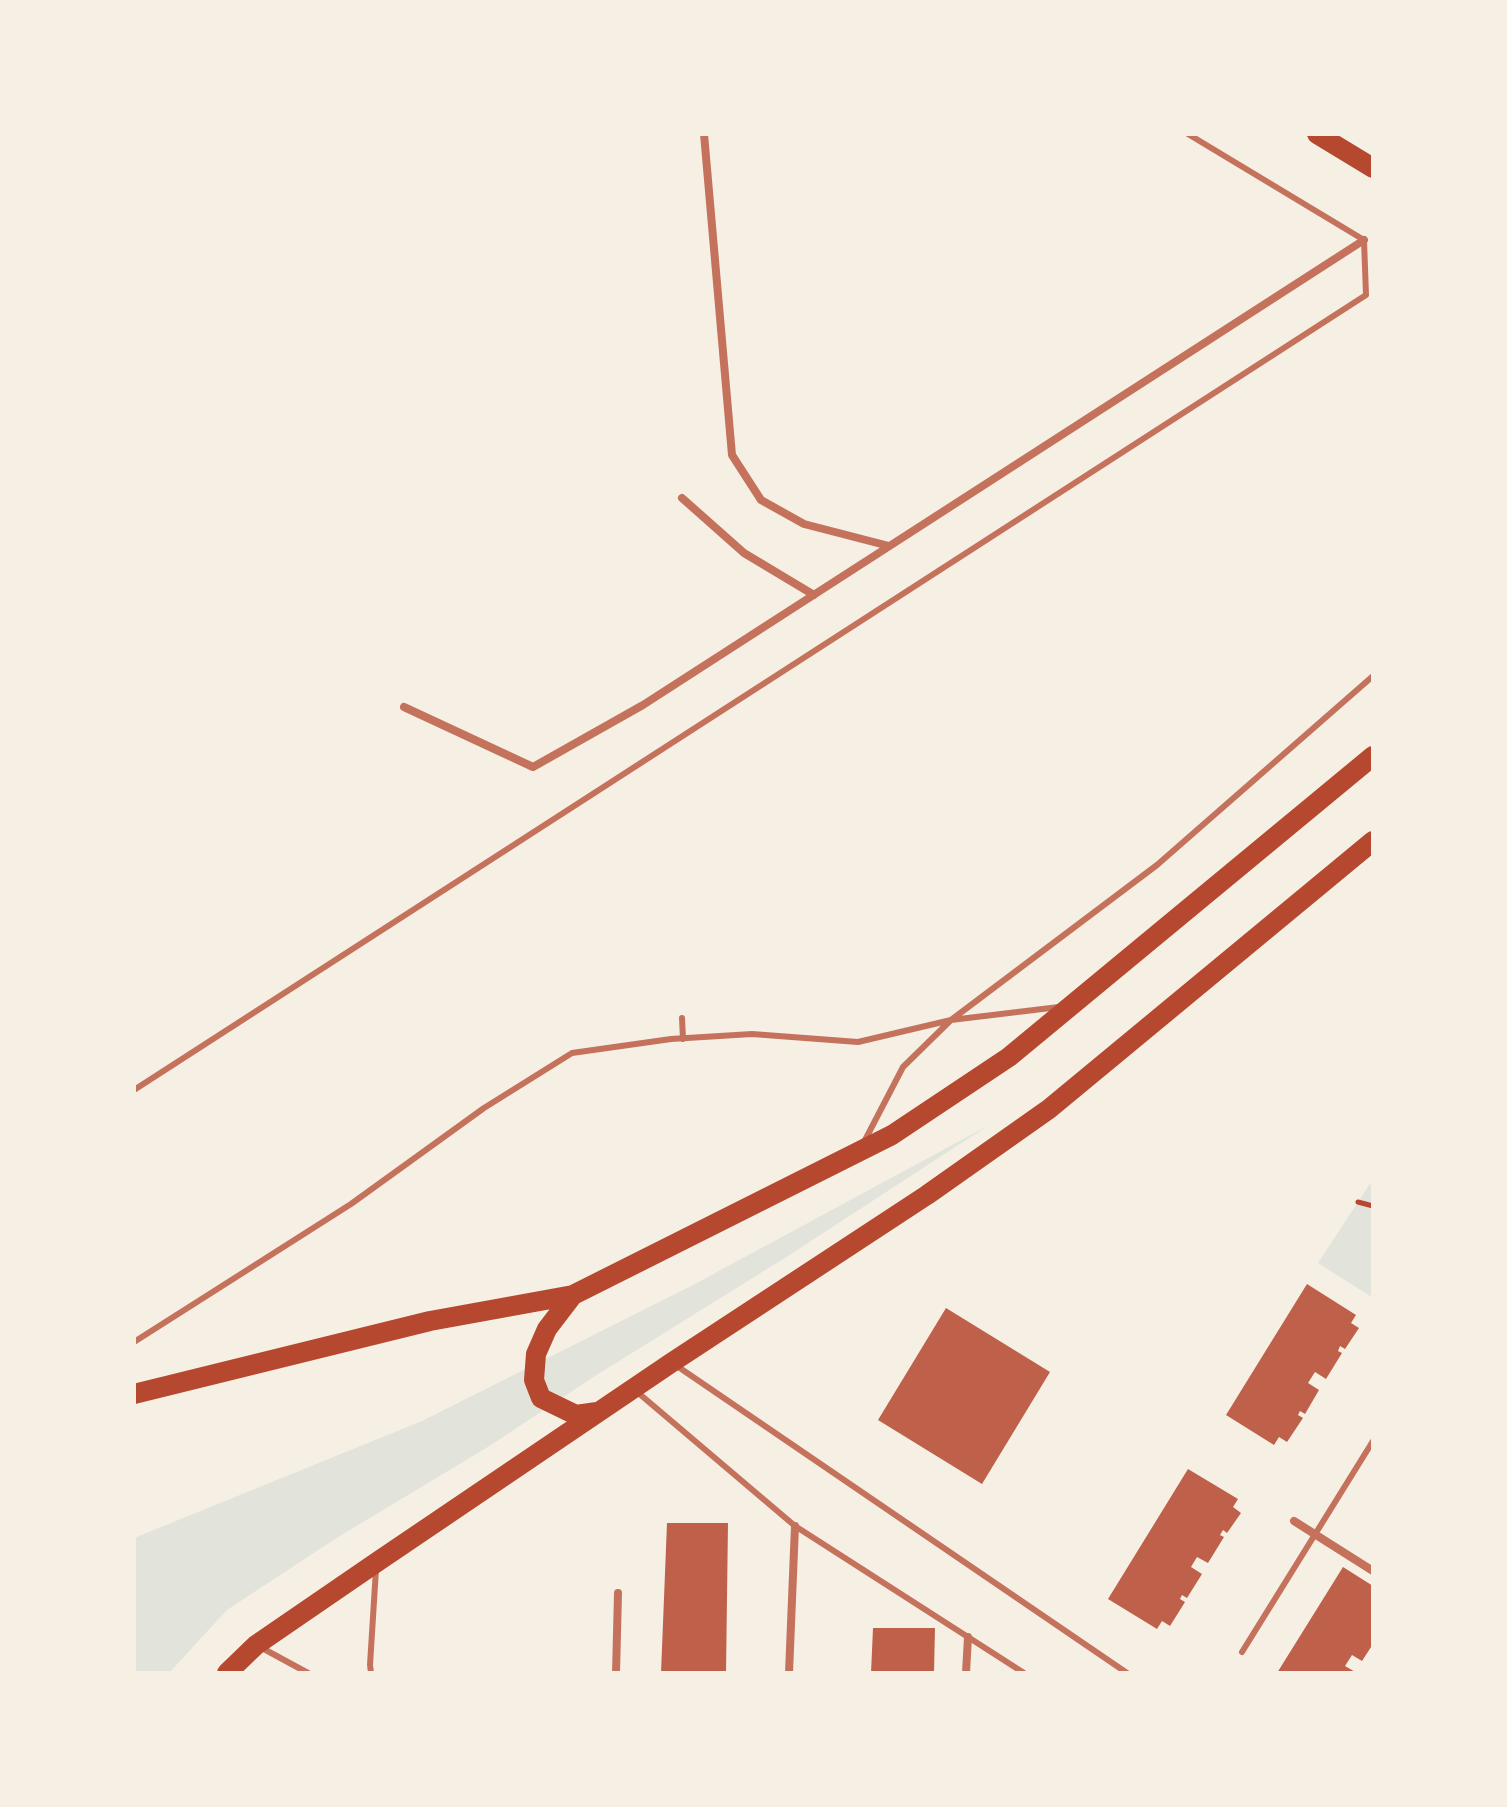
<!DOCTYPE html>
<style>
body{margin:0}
#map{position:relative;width:1507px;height:1807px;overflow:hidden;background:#f6efe4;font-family:Raleway,sans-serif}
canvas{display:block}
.frame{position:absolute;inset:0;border:136px solid #f6efe4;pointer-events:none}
</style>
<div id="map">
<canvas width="1507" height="1807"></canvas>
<div class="frame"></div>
</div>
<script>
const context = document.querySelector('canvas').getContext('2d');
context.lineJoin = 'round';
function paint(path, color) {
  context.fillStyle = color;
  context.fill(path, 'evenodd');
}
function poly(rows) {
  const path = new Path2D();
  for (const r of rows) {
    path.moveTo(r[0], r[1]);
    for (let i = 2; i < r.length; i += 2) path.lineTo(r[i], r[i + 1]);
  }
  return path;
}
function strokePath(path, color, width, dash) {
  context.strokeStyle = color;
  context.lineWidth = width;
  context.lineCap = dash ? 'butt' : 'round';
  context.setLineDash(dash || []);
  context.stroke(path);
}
const green = poly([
 [989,1125,788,1256,595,1376,491,1445,335,1539,227,1610,169,1673,134,1673,134,1538,422,1421,693,1285],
 [1373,1179,1373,1298,1318,1263]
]);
const building = poly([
 [1307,1284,1356,1315,1351,1323,1359,1328,1345,1349,1340,1346,1338,1351,1342,1353,1326,1379,1315,1372,1308,1383,1319,1390,1305,1414,1300,1411,1298,1415,1303,1418,1287,1442,1279,1437,1274,1445,1226,1415],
 [946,1308,1050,1372,982,1484,878,1420],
 [1188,1469,1238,1499,1233,1507,1241,1513,1227,1533,1223,1530,1220,1535,1224,1537,1208,1563,1197,1557,1191,1567,1202,1574,1187,1598,1182,1595,1180,1599,1185,1602,1170,1626,1162,1621,1157,1629,1108,1599],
 [667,1523,728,1523,726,1673,661,1673],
 [1343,1567,1373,1586,1373,1644,1362,1661,1352,1655,1345,1666,1357,1673,1277,1673],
 [873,1628,935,1628,934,1673,871,1673]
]);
const path = poly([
 [1358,1202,1373,1206]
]);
const service = poly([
 [682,1018,683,1039],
 [134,1090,1366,295,1364,240,1188,134],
 [864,1142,903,1067,951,1020,1157,865,1373,676],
 [134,1342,351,1204,484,1108,572,1053,671,1039,752,1034,858,1042,951,1020,1059,1007],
 [674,1364,1127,1673],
 [636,1391,795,1526,1024,1673],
 [262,1648,308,1673],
 [1242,1652,1373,1441],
 [371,1673,370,1665,376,1569]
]);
const minor = poly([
 [704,134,732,455,761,500,804,524,889,546],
 [682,498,744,553,814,595],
 [404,707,533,767,643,705,1364,240],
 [1294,1521,1373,1571],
 [616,1673,618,1593],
 [789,1673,795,1526],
 [966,1673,968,1637]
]);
const primary = poly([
 [1317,134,1373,168],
 [573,1295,547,1329,536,1354,534,1380,541,1398,576,1415,597,1412],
 [134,1394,430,1321,573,1295,892,1135,1009,1057,1373,756],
 [227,1673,256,1645,377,1562,671,1363,927,1195,1049,1109,1373,841]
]);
paint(green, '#e2e4dc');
paint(building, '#bf614a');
strokePath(path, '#b5482f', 5);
strokePath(service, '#c5725c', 6);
strokePath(minor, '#c5725c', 8);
strokePath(primary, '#b5482f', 20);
</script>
